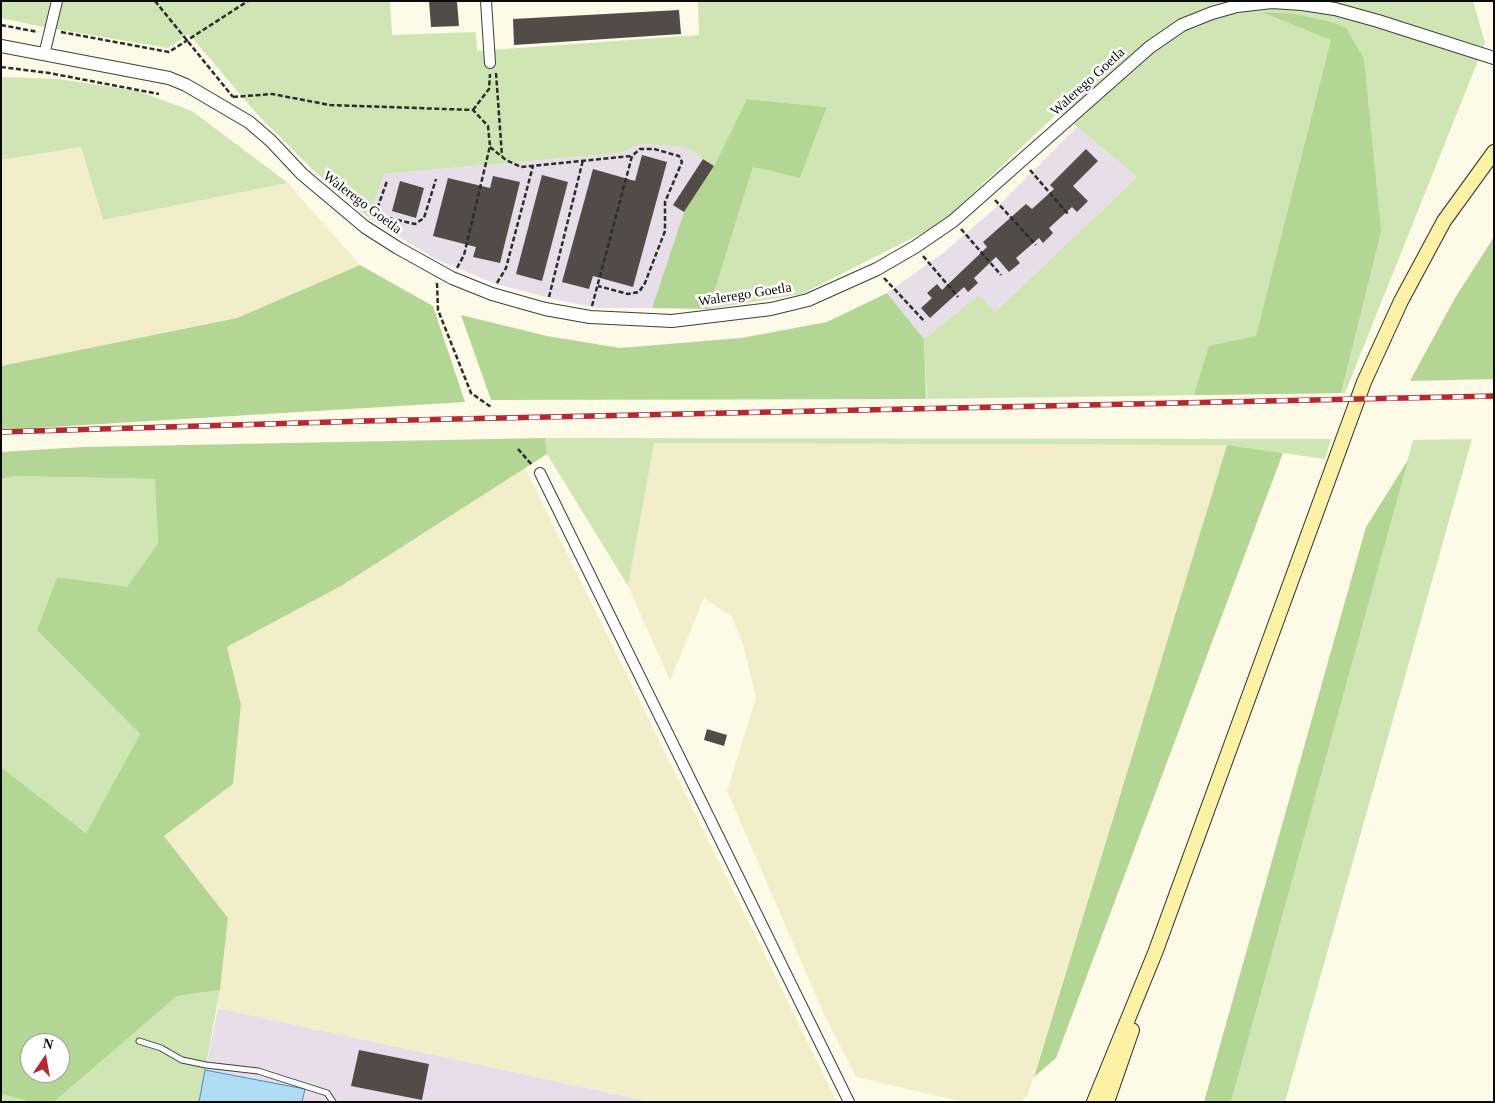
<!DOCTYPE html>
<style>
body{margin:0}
#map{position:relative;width:1495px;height:1103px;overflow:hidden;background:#fefae8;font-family:Georgia,serif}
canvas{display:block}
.frame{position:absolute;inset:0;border:2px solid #0a0a0a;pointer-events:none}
.north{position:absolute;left:20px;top:1033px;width:50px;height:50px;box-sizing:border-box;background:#fff;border:1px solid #9d9d9d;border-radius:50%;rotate:12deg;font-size:14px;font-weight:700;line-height:20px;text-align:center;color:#0a0a0a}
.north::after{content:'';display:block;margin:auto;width:18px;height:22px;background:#b42831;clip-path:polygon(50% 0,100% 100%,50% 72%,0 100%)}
</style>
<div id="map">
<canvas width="1495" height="1103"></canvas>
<div class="frame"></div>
<div class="north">N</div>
</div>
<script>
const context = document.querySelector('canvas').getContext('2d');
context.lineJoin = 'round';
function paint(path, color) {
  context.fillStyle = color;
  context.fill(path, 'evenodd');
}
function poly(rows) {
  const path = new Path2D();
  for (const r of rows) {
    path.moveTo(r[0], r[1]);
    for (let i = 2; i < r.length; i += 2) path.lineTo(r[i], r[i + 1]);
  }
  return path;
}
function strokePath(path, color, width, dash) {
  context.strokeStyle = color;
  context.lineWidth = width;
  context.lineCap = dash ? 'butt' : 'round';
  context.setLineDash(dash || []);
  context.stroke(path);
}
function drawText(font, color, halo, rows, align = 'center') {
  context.font = font + ' Georgia,serif';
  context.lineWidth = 5;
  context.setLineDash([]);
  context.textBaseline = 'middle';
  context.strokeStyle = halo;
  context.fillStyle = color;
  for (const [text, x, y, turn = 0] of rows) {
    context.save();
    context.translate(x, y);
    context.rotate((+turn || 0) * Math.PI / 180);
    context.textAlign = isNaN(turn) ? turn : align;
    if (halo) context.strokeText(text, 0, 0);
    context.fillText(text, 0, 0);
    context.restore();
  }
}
const industrial = poly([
 [1077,127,1137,177,995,312,979,296,924,339,887,293,943,253,999,205],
 [641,144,686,147,714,166,684,212,652,308,597,308,553,299,496,284,435,259,369,218,384,174,620,153],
 [218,1008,653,1102,199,1102]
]);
const farmland = poly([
 [81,147,103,220,288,183,360,265,237,318,1,366,1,160],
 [653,443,1227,445,1028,1094,1020,1102,963,1102,856,1077,823,1012,727,791,756,698,744,648,732,617,704,598,670,681,628,586],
 [525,468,837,1102,653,1102,218,1008,228,918,164,836,233,784,241,705,227,647,341,586]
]);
const green = poly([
 [1,1,390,1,392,35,476,32,477,51,699,35,698,1,1473,1,1485,43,1345,393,927,399,924,339,979,295,995,312,1137,177,1059,112,940,224,802,294,709,309,753,167,800,178,827,107,747,99,714,166,686,147,641,144,620,153,384,174,369,218,312,169,256,113,189,34,168,48,43,27,1,18],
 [1,77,59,79,138,91,192,111,288,183,103,220,81,147,1,160],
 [545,438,1331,439,1325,459,1227,445,654,443,628,586,547,454],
 [1472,439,1285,1102,1231,1102,1413,440],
 [15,476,156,479,158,543,127,588,57,577,37,630,140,734,86,833,1,767,1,479],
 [220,990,199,1102,54,1102,177,996],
 [1,1094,31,1102,1,1102]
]);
const forest = poly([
 [1262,12,1295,14,1335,23,1346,28,1364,59,1381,231,1341,393,1194,395,1209,346,1256,336,1331,40],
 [747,99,827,107,800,178,753,167,709,309,652,308,684,212,714,166],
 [1494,237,1494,379,1410,381,1455,298],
 [360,265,433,306,465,402,1,430,1,366,237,318],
 [887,293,924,339,926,399,491,400,461,315,547,336,620,348,741,338,827,322],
 [545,438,547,454,341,586,227,647,241,705,233,784,164,836,228,918,220,990,177,996,54,1102,31,1102,1,1094,1,767,86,833,140,734,37,630,57,577,127,587,158,543,155,479,15,476,1,479,1,452,83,447],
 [30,1043,60,1043,60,1073,30,1073],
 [1227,445,1283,453,1056,1058,1034,1077],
 [1408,460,1231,1102,1204,1102,1366,527]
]);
const water = poly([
 [205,1070,305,1089,302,1102,199,1102,205,1070]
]);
const building = poly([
 [429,1,457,1,459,26,431,27],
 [679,10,681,34,514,45,513,19],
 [1086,149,1098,161,1073,186,1088,201,1077,212,1072,207,1049,228,1053,233,1043,243,1039,238,1016,258,1020,263,1009,272,996,257,974,278,978,283,968,292,964,287,930,318,921,308,932,298,927,293,937,284,942,290,987,247,983,242,1026,204,1032,209,1054,189,1050,185],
 [642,155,667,162,633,287,593,276,589,289,562,282,593,169,635,181],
 [703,159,714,166,684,212,673,205],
 [542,175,568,182,542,281,516,274],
 [493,176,520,182,500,263,473,257,476,247,433,236,448,178,490,188],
 [400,181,424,188,416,218,392,211],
 [707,729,727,735,724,746,704,740],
 [359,1050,429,1064,422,1100,351,1086]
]);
const path = poly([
 [155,1,233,97],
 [1,25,38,32],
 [61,32,169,52,248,1],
 [1,67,49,73,159,94],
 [496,73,502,156],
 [233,97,272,94,330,105,473,110,488,126,490,146,464,255,457,268],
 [473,110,489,89,490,74],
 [490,147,506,160,521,167,632,156],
 [1030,170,1068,214],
 [995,200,1036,245],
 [375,215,415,224,424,218,436,179],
 [375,215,387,181],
 [961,229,1001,275],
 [923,256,958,297],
 [884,278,925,322],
 [437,283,438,310,471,393,491,407],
 [497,283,506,268,533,166],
 [549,297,583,160],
 [592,306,632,156,640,149,654,149,679,156,682,162,665,202,665,231,645,283,639,292,628,294,598,286],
 [518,449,532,465]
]);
const service = poly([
 [139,1041,161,1048,182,1060,206,1065,258,1071,327,1093,333,1102]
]);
const minor = poly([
 [486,1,490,63],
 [44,55,57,1],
 [540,473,849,1102]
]);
const tertiary = poly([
 [1,46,169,78,186,85,249,122,271,141,302,174,365,227,398,248,452,278,492,294,545,309,590,317,672,321,771,309,808,300,877,269,915,247,953,221,1150,47,1182,25,1212,13,1237,6,1272,2,1302,4,1335,9,1378,21,1494,58]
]);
const secondary = poly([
 [1094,1102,1155,953,1364,382,1401,301,1444,221,1494,152],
 [1107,1102,1132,1030]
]);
const rail = poly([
 [1,432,366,421,1494,396]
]);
const streetNames = [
 ["Walerego Goetla",1088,82,-42],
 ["Walerego Goetla",362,203,37],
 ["Walerego Goetla",745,295,-9]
];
paint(industrial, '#e8dee9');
paint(farmland, '#f2eeca');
paint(green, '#cfe6b4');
paint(forest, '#b3d694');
paint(water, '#afdbf3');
strokePath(water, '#3990c8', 1);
paint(building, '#524b47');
strokePath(service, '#3d3d3d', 7);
strokePath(minor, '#3d3d3d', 12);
strokePath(tertiary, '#3d3d3d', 14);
strokePath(secondary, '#2c2c2c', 16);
strokePath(path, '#2c2c2c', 2.5, [5, 2.5]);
strokePath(service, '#fff', 5);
strokePath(minor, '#fff', 10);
strokePath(tertiary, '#fff', 12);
strokePath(secondary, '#fcf1a5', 14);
strokePath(rail, '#b42831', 5.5);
strokePath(rail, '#fff', 4, [11]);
drawText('14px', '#0a0a0a', '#fff', streetNames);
</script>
